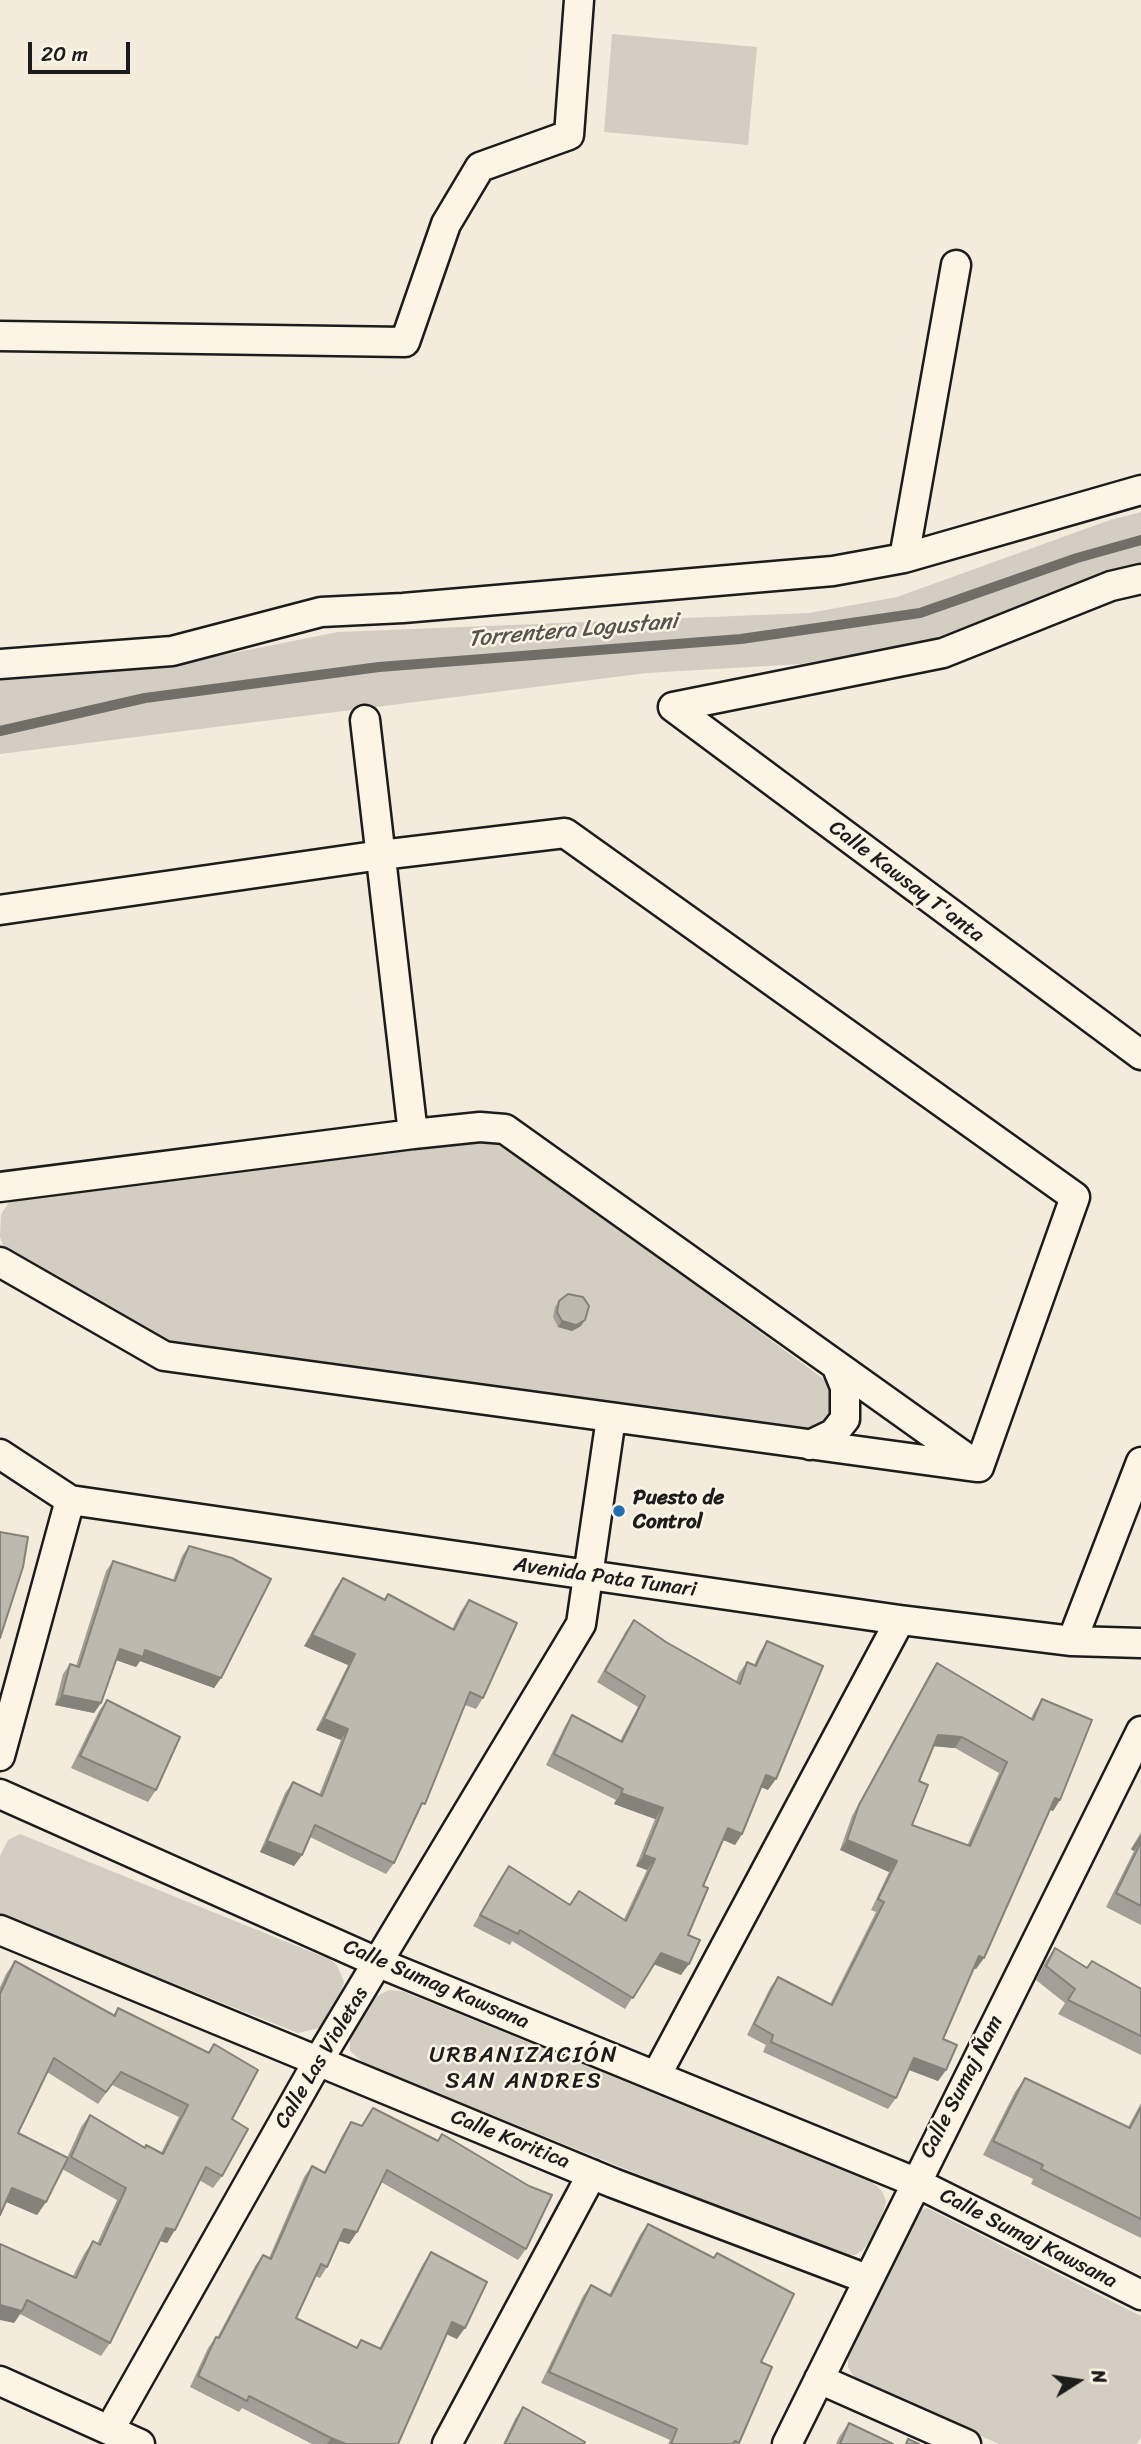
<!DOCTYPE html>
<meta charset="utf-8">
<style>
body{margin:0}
#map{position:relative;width:1141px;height:2444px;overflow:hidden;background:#f3ecdd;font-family:Sriracha,sans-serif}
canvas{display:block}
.north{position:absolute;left:1043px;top:2346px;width:70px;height:70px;-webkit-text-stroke:5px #fcf5e5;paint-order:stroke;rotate:78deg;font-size:19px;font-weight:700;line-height:28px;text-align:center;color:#1c1c1c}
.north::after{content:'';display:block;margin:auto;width:24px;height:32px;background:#1c1c1c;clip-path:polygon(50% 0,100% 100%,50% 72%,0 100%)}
.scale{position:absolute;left:28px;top:42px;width:102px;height:32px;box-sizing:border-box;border:4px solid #1c1c1c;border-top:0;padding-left:9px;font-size:21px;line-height:24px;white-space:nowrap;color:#1c1c1c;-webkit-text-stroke:5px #fcf5e5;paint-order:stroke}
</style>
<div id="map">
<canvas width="1141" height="2444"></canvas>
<div class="north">N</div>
<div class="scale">20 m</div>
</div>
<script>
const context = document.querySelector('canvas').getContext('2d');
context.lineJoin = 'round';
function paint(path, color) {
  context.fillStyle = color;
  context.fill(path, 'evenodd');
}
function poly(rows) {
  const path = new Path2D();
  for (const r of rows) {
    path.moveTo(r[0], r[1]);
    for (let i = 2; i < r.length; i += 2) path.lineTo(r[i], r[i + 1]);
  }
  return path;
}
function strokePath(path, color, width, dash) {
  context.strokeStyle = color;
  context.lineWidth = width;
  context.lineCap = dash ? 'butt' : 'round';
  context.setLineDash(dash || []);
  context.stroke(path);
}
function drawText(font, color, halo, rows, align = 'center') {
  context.font = font + ' Sriracha,sans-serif';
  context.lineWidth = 5;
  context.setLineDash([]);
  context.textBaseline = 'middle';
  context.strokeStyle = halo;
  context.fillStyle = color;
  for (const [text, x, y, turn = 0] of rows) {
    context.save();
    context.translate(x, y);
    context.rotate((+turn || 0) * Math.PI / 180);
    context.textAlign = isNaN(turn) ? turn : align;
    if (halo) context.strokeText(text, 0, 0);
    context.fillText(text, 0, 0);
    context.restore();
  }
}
const green = poly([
 [612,34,757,47,748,145,604,132],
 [1141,512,1141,565,1109,573,921,643,801,664,647,673,0,754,0,680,163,667,338,632,809,613,897,597,1110,520],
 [482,1139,500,1141,836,1388,835,1417,811,1432,157,1341,5,1251,0,1237,1,1214,10,1201,22,1194],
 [20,1834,329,1959,337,1965,344,1982,338,2002,319,2028,298,2033,6,1917,0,1914,0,1856,8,1840],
 [389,1990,402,1991,872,2182,882,2191,886,2201,879,2228,863,2250,855,2255,839,2255,365,2064,350,2051,350,2034,377,1996],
 [927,2208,1141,2316,1141,2437,1137,2444,999,2444,858,2381,853,2375,848,2367,848,2352,915,2212]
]);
const stream = poly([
 [0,731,145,698,379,667,741,639,920,613,1077,558,1141,540]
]);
const minor = poly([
 [0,336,405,342,446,224,480,167,569,135,579,0],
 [904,558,956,265],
 [0,664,172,651,321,612,403,608,833,571,904,558,1141,490],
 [673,707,1141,1055],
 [673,707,943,653,1111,586,1141,579],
 [365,720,413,1134],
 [0,910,381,855,565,833,1075,1197,979,1467],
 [0,1187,413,1134,480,1127,505,1129,979,1467],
 [0,1262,164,1356,976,1467],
 [810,1445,833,1434,845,1419,845,1387,836,1365],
 [0,1454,70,1500,900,1620,1072,1641,1141,1643],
 [1072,1641,1141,1462],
 [0,1756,70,1500],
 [0,1794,379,1963,915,2182,1141,2295],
 [0,1930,613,2183,867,2279],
 [656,2076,900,1620],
 [819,2379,966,2444],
 [0,2381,140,2444],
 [110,2429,317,2063,581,1624,611,1418],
 [447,2444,592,2174],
 [787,2444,1141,1731]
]);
const wall = poly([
 [559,1301,581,1326,572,1331,558,1327,553,1317,555,1307],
 [189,1546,221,1678,214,1688,140,1661,136,1667,116,1660,101,1703,94,1713,55,1705,63,1674,70,1664,76,1666,106,1571,113,1561,173,1580,182,1556],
 [343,1578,384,1599,388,1594,452,1629,461,1611,469,1600,483,1698,476,1709,465,1705,417,1815,394,1863,386,1874,310,1837,302,1855,294,1866,260,1852,285,1793,293,1782,319,1795,341,1740,316,1730,348,1665,304,1646,335,1589],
 [634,1620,666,1642,736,1682,739,1673,747,1662,754,1665,760,1652,767,1641,768,1790,761,1787,742,1834,735,1845,723,1840,703,1886,688,1935,681,1975,654,1964,625,2009,512,1941,510,1945,473,1926,501,1877,509,1866,569,1905,624,1919,647,1870,636,1866,655,1819,614,1804,616,1800,546,1765,565,1726,572,1715,620,1741,638,1707,597,1682,626,1631],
 [937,1663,1031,1718,1035,1710,1042,1699,1060,1800,1053,1811,1050,1810,984,1958,976,1969,974,1968,943,2039,946,2070,938,2081,909,2069,896,2098,888,2109,763,2052,766,2045,747,2035,770,1988,778,1977,830,2004,876,1912,871,1910,889,1872,840,1850,852,1816,930,1673],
 [933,1746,955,1748,999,1773,967,1846,912,1825,919,1781],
 [107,1700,156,1790,148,1802,71,1768,99,1711],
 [1141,1832,1141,1925,1106,1907,1134,1851,1131,1849],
 [1055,1948,1087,1968,1141,1989,1141,2055,1058,2014,1065,2003,1036,1980,1045,1962],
 [15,1961,113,2015,118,2008,208,2052,214,2044,232,2119,222,2176,213,2188,199,2180,167,2243,160,2241,110,2343,101,2356,20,2314,14,2323,0,2244,73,2276,84,2254,93,2241,97,2244,117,2200,62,2169,46,2202,37,2215,6,2202,0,2215,0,1987,6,1974],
 [47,2072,98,2104,112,2085,179,2117,161,2153,145,2147,90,2115,81,2127,67,2158,18,2133],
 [1025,2078,1128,2127,1141,2103,1141,2238,1031,2184,1033,2179,983,2155,1015,2092],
 [373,2108,438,2140,442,2134,526,2249,518,2260,381,2182,357,2232,349,2244,339,2241,327,2267,320,2278,315,2276,296,2318,356,2348,361,2340,379,2349,423,2264,431,2252,457,2339,446,2334,398,2444,312,2444,242,2408,239,2412,190,2387,208,2348,216,2337,217,2338,255,2266,263,2255,269,2258,304,2177,312,2166,324,2172,343,2134,351,2122,361,2126],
 [648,2224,714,2258,717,2253,761,2362,772,2367,739,2444,668,2444,670,2440,541,2383,583,2296,591,2285,609,2295,640,2235],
 [523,2407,584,2444,503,2444,515,2419],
 [849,2423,893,2444,836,2444,839,2437]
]);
const shadedWall = poly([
 [585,1320,581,1326,572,1331,558,1327,562,1321],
 [312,1635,355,1654,348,1665,304,1646],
 [120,1649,145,1650,221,1678,214,1688,140,1661,136,1667,113,1659],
 [62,1695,101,1703,94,1713,55,1705],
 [324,1719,348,1729,341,1740,316,1730],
 [938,1735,962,1737,955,1748,931,1746],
 [766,1775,776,1779,768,1790,759,1786],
 [621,1793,663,1808,655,1819,614,1804],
 [1055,1798,1060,1800,1053,1811,1047,1809],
 [728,1828,742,1834,735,1845,721,1839],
 [1141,1835,1141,1840,1134,1851,1131,1849],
 [847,1840,897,1861,889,1872,840,1850],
 [267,1841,302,1855,294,1866,260,1852],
 [644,1855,655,1859,647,1870,636,1866],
 [661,1953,689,1964,681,1975,653,1964],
 [979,1956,984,1958,976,1969,971,1967],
 [914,2058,946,2070,938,2081,906,2069],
 [12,2188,46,2202,37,2215,4,2201],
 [166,2228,175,2230,167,2243,157,2240],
 [344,2229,357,2232,349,2244,336,2240],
 [0,2305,22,2311,14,2323,0,2320],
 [452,2322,465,2328,457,2339,444,2333],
 [331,2438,346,2444,327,2444]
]);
const building = poly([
 [568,1294,583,1297,589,1306,585,1320,576,1325,562,1321,557,1312,559,1301,568,1294],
 [0,1532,28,1537,23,1567,0,1638,0,1532],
 [189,1546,232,1558,271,1579,221,1678,145,1650,143,1657,120,1649,101,1703,62,1695,70,1664,79,1667,113,1561,175,1581,189,1546],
 [343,1578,385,1600,388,1594,454,1630,469,1600,517,1623,483,1698,470,1692,425,1804,422,1803,394,1863,315,1825,302,1855,267,1841,293,1782,322,1796,348,1729,324,1719,355,1654,312,1635,343,1578],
 [634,1620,666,1642,740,1684,747,1662,756,1666,767,1641,823,1666,776,1779,766,1775,742,1834,728,1828,703,1886,708,1888,688,1935,700,1940,689,1964,661,1953,633,1998,520,1930,518,1934,480,1915,509,1866,570,1905,579,1891,626,1921,655,1859,644,1855,663,1808,621,1793,623,1789,554,1754,572,1715,622,1742,645,1696,605,1671,634,1620],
 [937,1663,1033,1720,1042,1699,1092,1720,1060,1800,1055,1798,984,1958,979,1956,943,2039,957,2045,946,2070,914,2058,896,2098,771,2042,773,2035,754,2024,778,1977,832,2005,884,1902,878,1899,897,1861,847,1840,859,1805,937,1663],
 [938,1735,962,1737,1007,1762,970,1846,912,1825,928,1785,919,1781,938,1735],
 [107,1700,180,1737,156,1790,80,1756,107,1700],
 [1141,1842,1141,1906,1116,1893,1141,1842],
 [1055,1948,1087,1968,1092,1961,1141,1989,1141,2036,1068,2000,1075,1989,1046,1966,1055,1948],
 [15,1961,115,2016,118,2008,209,2053,214,2044,258,2070,232,2119,248,2129,222,2176,206,2167,175,2230,166,2228,110,2343,27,2300,22,2311,0,2305,0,2244,76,2278,93,2241,100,2245,126,2188,71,2157,90,2115,145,2148,146,2145,163,2154,188,2105,121,2072,106,2092,54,2058,18,2133,68,2158,46,2202,12,2188,0,2215,0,1994,15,1961],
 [1025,2078,1130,2128,1141,2107,1141,2219,1041,2169,1043,2165,993,2141,1025,2078],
 [373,2108,438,2141,442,2134,529,2186,552,2195,526,2249,387,2170,357,2232,344,2229,327,2267,321,2264,296,2318,357,2348,361,2340,381,2349,431,2252,487,2282,465,2328,452,2322,398,2444,346,2444,331,2438,249,2396,247,2401,198,2376,216,2337,219,2338,263,2255,271,2259,312,2166,325,2173,351,2122,362,2126,373,2108],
 [648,2224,714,2258,717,2253,794,2294,761,2362,772,2367,739,2443,735,2441,733,2444,671,2444,677,2429,549,2372,591,2285,611,2296,648,2224],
 [523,2407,585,2442,584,2444,505,2444,523,2407],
 [849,2423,893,2444,840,2444,849,2423],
 [908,2439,919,2444,906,2444,908,2439]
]);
const markers = [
 [619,1511,7,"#1f6fb2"]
];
const streetNames = [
 ["Calle Kawsay T'anta",906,882,37],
 ["Avenida Pata Tunari",605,1578,8],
 ["Calle Sumag Kawsana",436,1985,23],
 ["Calle Las Violetas",322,2058,-59],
 ["Calle Sumaj Ñam",962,2087,-63],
 ["Calle Koritica",510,2140,22],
 ["Calle Sumaj Kawsana",1028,2239,27]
];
const poiNames = [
 ["Puesto de",633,1499],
 ["Control",633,1523]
];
const waterNames = [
 ["Torrentera Logustani",573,631,-5]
];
const neighbourhoodNames = [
 ["URBANIZACIÓN",524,2056],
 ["SAN ANDRES",524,2082]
];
paint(green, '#d3cec1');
strokePath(stream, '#716e68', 10);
strokePath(minor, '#1c1c1c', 33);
strokePath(minor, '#fcf5e5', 28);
paint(wall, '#a39f96');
paint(shadedWall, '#85827a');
paint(building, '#beb9ae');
strokePath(building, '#85827a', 2);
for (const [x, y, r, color] of markers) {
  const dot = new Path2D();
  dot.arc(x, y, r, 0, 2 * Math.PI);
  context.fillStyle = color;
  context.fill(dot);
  strokePath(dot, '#fcf5e5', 2.5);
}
drawText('21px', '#1c1c1c', '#fcf5e5', streetNames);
drawText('bold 21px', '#1c1c1c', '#fcf5e5', poiNames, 'left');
drawText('italic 23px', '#55534f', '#fcf5e5', waterNames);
context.letterSpacing = '2px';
drawText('23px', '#1c1c1c', '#fcf5e5', neighbourhoodNames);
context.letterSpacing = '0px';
</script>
